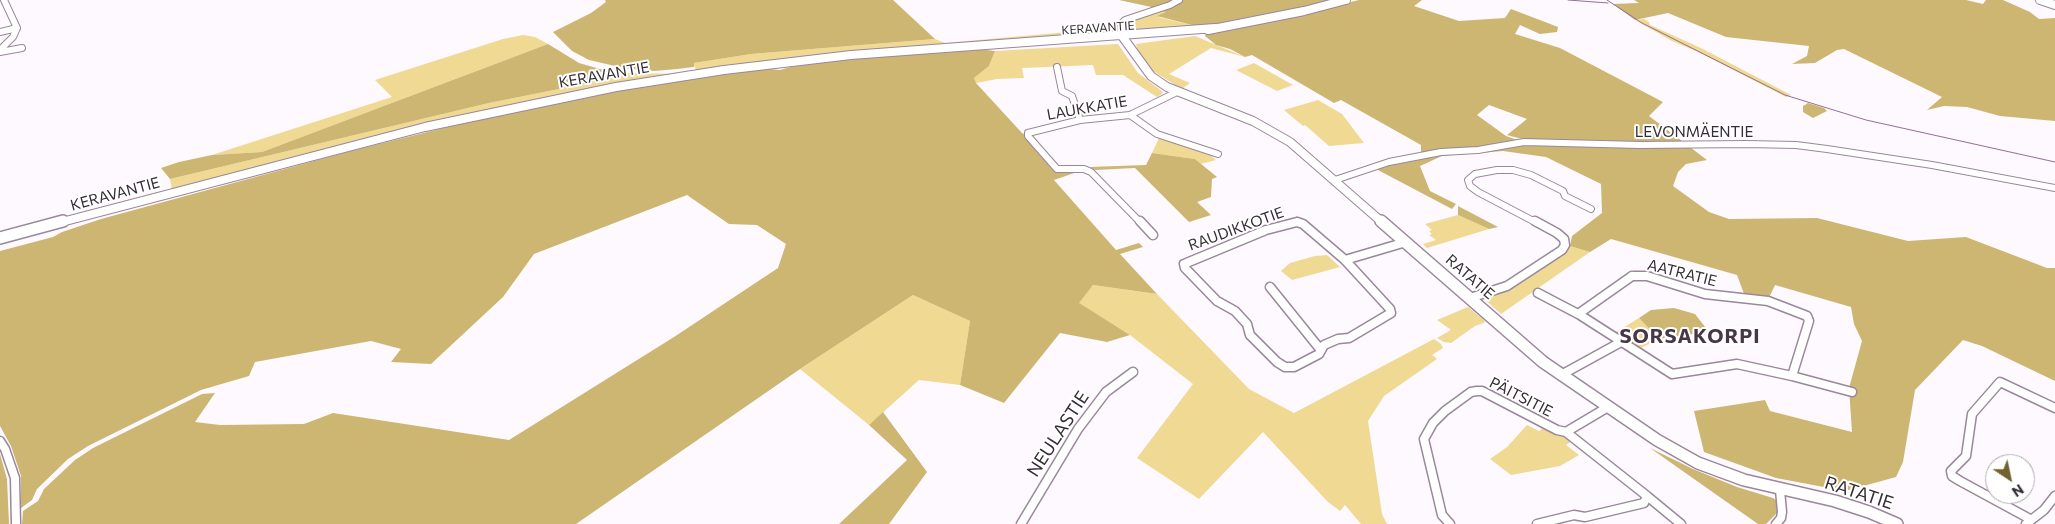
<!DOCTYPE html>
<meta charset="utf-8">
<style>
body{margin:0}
#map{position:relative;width:2055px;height:524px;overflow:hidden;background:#fef9fe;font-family:Commissioner,sans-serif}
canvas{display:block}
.north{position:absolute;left:1985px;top:454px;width:50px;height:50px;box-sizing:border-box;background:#fff;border:1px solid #aeabae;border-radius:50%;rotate:146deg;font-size:14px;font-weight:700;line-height:20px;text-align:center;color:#342d35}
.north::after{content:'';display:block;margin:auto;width:18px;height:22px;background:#726230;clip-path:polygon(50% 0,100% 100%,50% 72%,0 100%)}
</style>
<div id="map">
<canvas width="2055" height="524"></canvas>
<div class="north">N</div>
</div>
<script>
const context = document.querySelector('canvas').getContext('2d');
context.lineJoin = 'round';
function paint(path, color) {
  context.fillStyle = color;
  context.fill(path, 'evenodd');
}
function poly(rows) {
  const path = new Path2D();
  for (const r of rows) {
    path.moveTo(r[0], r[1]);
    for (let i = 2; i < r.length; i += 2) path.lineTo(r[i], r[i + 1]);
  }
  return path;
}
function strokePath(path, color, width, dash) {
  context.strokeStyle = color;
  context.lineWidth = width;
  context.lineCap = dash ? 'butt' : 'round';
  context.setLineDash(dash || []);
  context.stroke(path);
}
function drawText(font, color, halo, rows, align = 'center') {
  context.font = font + ' Commissioner,sans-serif';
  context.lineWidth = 4;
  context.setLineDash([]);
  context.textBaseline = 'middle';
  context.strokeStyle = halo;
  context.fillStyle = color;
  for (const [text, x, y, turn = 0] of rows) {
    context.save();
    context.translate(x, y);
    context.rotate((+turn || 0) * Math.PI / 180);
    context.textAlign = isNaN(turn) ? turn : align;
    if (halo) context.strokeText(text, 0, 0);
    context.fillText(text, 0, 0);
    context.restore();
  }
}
const green = poly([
 [1156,8,1167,12,1158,17,1196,26,712,69,696,70,694,65,694,63,751,54,935,39,945,43,1101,29,1127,16],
 [1644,19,1649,22,1650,25,1701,48,1791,95,1786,97,1698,52,1672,41,1635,20],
 [523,35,535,37,548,44,262,152,212,155,392,97,375,80,503,39],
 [1195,36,1245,57,1211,48,1169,74,1190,83,1182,89,1148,68,1139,55,1136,44],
 [1118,44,1138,73,1163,92,1162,94,1157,97,1123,75,1096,75,1093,65,1022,68,1024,78,997,79,976,83,974,78,989,66,995,51],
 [1254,63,1293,85,1277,91,1236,70],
 [623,73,685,74,579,92,172,190,170,179,489,103,584,84],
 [1318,100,1342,114,1364,143,1329,146,1305,125,1303,126,1284,110],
 [1160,136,1205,150,1216,160,1201,164,1195,159,1152,153],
 [1458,215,1489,229,1427,248,1423,244,1436,240,1429,235,1432,234,1429,231,1432,230,1425,224],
 [1570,246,1590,252,1501,314,1482,297,1565,251],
 [1327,255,1340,267,1292,280,1281,271,1290,263,1315,256],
 [1093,285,1157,294,1249,389,1294,413,1434,339,1441,344,1443,348,1432,355,1437,359,1384,396,1368,421,1382,514,1387,524,1361,524,1345,505,1340,511,1328,502,1263,432,1199,499,1137,458,1193,384,1130,335,1078,303],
 [913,295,970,321,960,385,919,380,869,425,800,369],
 [1468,307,1485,321,1484,323,1475,326,1451,343,1444,342,1437,338,1451,330,1437,320],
 [1639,318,1659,339,1637,350,1613,334],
 [1527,425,1539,431,1543,428,1563,435,1572,441,1566,445,1579,455,1560,466,1511,475,1490,459,1507,447]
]);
const forest = poly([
 [605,0,893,0,935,39,751,54,694,63,694,67,677,69,654,71,624,68,589,60,572,51,553,32,591,13,606,2],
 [1119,0,1337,0,1247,20,1196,26,1157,16,1166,12,1156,8],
 [1359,0,1422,0,1414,6,1459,21,1505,18,1511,9,1558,27,1557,32,1540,34,1520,25,1515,34,1560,48,1663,102,1649,116,1707,160,1686,164,1678,172,1673,186,1709,212,1729,219,1817,218,1908,241,1966,237,2047,268,2055,268,2055,381,1982,346,1963,340,1915,390,1903,462,1896,477,1845,491,1776,478,1704,452,1694,411,1765,400,1770,411,1852,432,1849,388,1862,341,1854,324,1851,307,1775,285,1768,300,1746,299,1737,275,1611,239,1590,252,1570,246,1572,236,1602,213,1601,184,1546,157,1503,151,1442,156,1420,166,1430,191,1456,204,1452,209,1376,169,1390,163,1442,153,1480,151,1525,142,1526,140,1507,135,1527,119,1489,105,1477,115,1506,136,1520,141,1477,149,1421,154,1421,145,1341,100,1334,103,1252,55,1245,57,1230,49,1216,45,1205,36,1206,32,1281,19],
 [1634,0,1966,0,1983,4,1986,0,2003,0,2030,12,2039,19,2055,18,2055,121,2000,116,1967,107,1944,106,1927,110,1942,97,1844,49,1837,50,1815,63,1792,64,1807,56,1809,46,1726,37,1668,13,1635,20,1613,4,1639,3],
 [548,44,579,63,600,69,623,73,584,84,489,103,170,179,161,168,179,162,212,155,262,152],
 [979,49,995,51,989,66,974,78,976,83,1022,133,1028,136,1058,171,1083,170,1054,180,1116,250,1139,243,1143,247,1120,254,1157,294,1093,285,1079,303,1130,335,1107,342,1060,333,1004,403,960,385,970,321,913,295,803,367,576,524,22,524,23,511,38,501,44,489,75,460,93,448,202,394,215,393,195,422,220,425,304,424,333,413,509,440,674,337,778,268,786,244,757,225,729,224,687,195,534,254,503,297,431,364,391,362,401,349,371,341,255,362,249,376,201,390,88,446,68,459,37,489,32,500,21,508,21,476,11,446,0,426,0,251,53,237,62,232,101,219,351,151,520,109,675,80,758,68,780,70,790,67,877,55],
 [1808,103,1824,108,1827,111,1813,118,1803,112,1803,106],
 [1152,153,1195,159,1217,177,1212,179,1211,197,1197,202,1211,215,1189,222,1135,168,1095,170,1090,167,1146,165],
 [1458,206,1498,227,1489,229,1458,215],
 [1674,308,1695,314,1709,332,1659,339,1639,318,1651,310],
 [883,412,927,472,889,524,839,524,907,460,869,425],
 [1650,448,1693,469,1737,487,1773,498,1776,500,1777,513,1766,524,1758,524],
 [0,454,7,479,9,524,0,524]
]);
const stream = poly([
 [1568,0,1608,3],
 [1607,0,1642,23,1785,95,1866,120,2055,162]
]);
const streetFar1 = poly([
 [0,32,17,28],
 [1122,36,1121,24,1125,20,1170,5,1179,0],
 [0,50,13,37,17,28,4,0],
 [0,52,22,48],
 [1057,67,1062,91,1072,96,1080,120],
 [1130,115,1157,134,1218,154],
 [1335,180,1389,162,1441,152,1478,150,1524,142,1640,145,1747,144,1796,145,1827,149,1932,165,2055,188],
 [1141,223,1091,172,1084,169,1057,169,1028,136,1028,133,1080,120,1130,115,1177,92],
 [1294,223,1299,223],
 [1537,223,1478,192,1470,186,1468,180,1475,174,1497,170,1513,170,1531,175,1563,191,1565,196,1591,209]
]);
const street = poly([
 [1140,221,1153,235],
 [1297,222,1303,224,1345,260,1390,309,1391,313,1349,338,1338,339,1324,345,1319,354,1294,367,1285,367,1277,362,1250,335,1247,324,1235,311,1217,301,1185,268,1184,264,1266,230,1297,222],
 [1345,260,1406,242],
 [1632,276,1647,276,1705,294,1768,301,1807,316,1809,321,1792,376,1737,364,1672,374,1580,315,1581,312,1632,276],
 [1270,287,1320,349],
 [1538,293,1580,315],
 [1470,298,1507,286,1562,250,1565,245,1564,239,1557,233,1535,221],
 [1561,375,1621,342],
 [1792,376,1852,392],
 [1566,432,1608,407],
 [0,441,5,449,15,478,16,524],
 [1647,496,1681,524],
 [2030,519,1960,481,1952,476,1951,471,1966,456,1972,414,2000,382,2055,408],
 [1021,524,1078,429,1106,392,1133,372],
 [1450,524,1442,515,1424,439,1433,423,1445,411,1471,392,1477,391,1482,391,1557,430,1566,432,1647,496,1644,503,1585,517,1574,515,1537,524],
 [1776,524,1781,518,1782,512,1780,490],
 [2026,524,2044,510,2055,496]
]);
const secondaryFar1 = poly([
 [2040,0,2055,5],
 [1208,30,1304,11,1346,0],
 [1122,36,1151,76,1167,87,1253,121,1290,142,1383,223],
 [58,223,425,127,616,87,724,70,851,55,1215,28]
]);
const secondary = poly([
 [1381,221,1543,362,1657,440,1698,463,1744,480,1835,501,1869,512,1897,524],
 [0,238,63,221]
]);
const farStreetnames = [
 ["KERAVANTIE",1098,28,-4]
];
const streetNames = [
 ["KERAVANTIE",604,75,-10],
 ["LAUKKATIE",1087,108,-10],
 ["LEVONMÄENTIE",1694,132],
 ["KERAVANTIE",115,194,-15],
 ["RAUDIKKOTIE",1236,229,-20],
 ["AATRATIE",1682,273,14],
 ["RATATIE",1470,277,41],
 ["PÄITSITIE",1521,397,27]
];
const nearStreetnames = [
 ["NEULASTIE",1058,434,-57],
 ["RATATIE",1859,493,18]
];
const districtNames = [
 ["SORSAKORPI",1690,336]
];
paint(green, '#efd993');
paint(forest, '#cdb671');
strokePath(stream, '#926f96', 1);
strokePath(streetFar1, '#9a879c', 8);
strokePath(street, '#9a879c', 11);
strokePath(secondaryFar1, '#9a879c', 10);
strokePath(secondary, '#9a879c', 14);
strokePath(streetFar1, '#fff', 6);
strokePath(street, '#fff', 8);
strokePath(secondaryFar1, '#fff', 8);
strokePath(secondary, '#fff', 11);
drawText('12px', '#342d35', '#fff', farStreetnames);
drawText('15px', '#342d35', '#fff', streetNames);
drawText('18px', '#342d35', '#fff', nearStreetnames);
context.letterSpacing = '1px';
drawText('bold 20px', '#463648', '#fff', districtNames);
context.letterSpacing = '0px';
</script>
